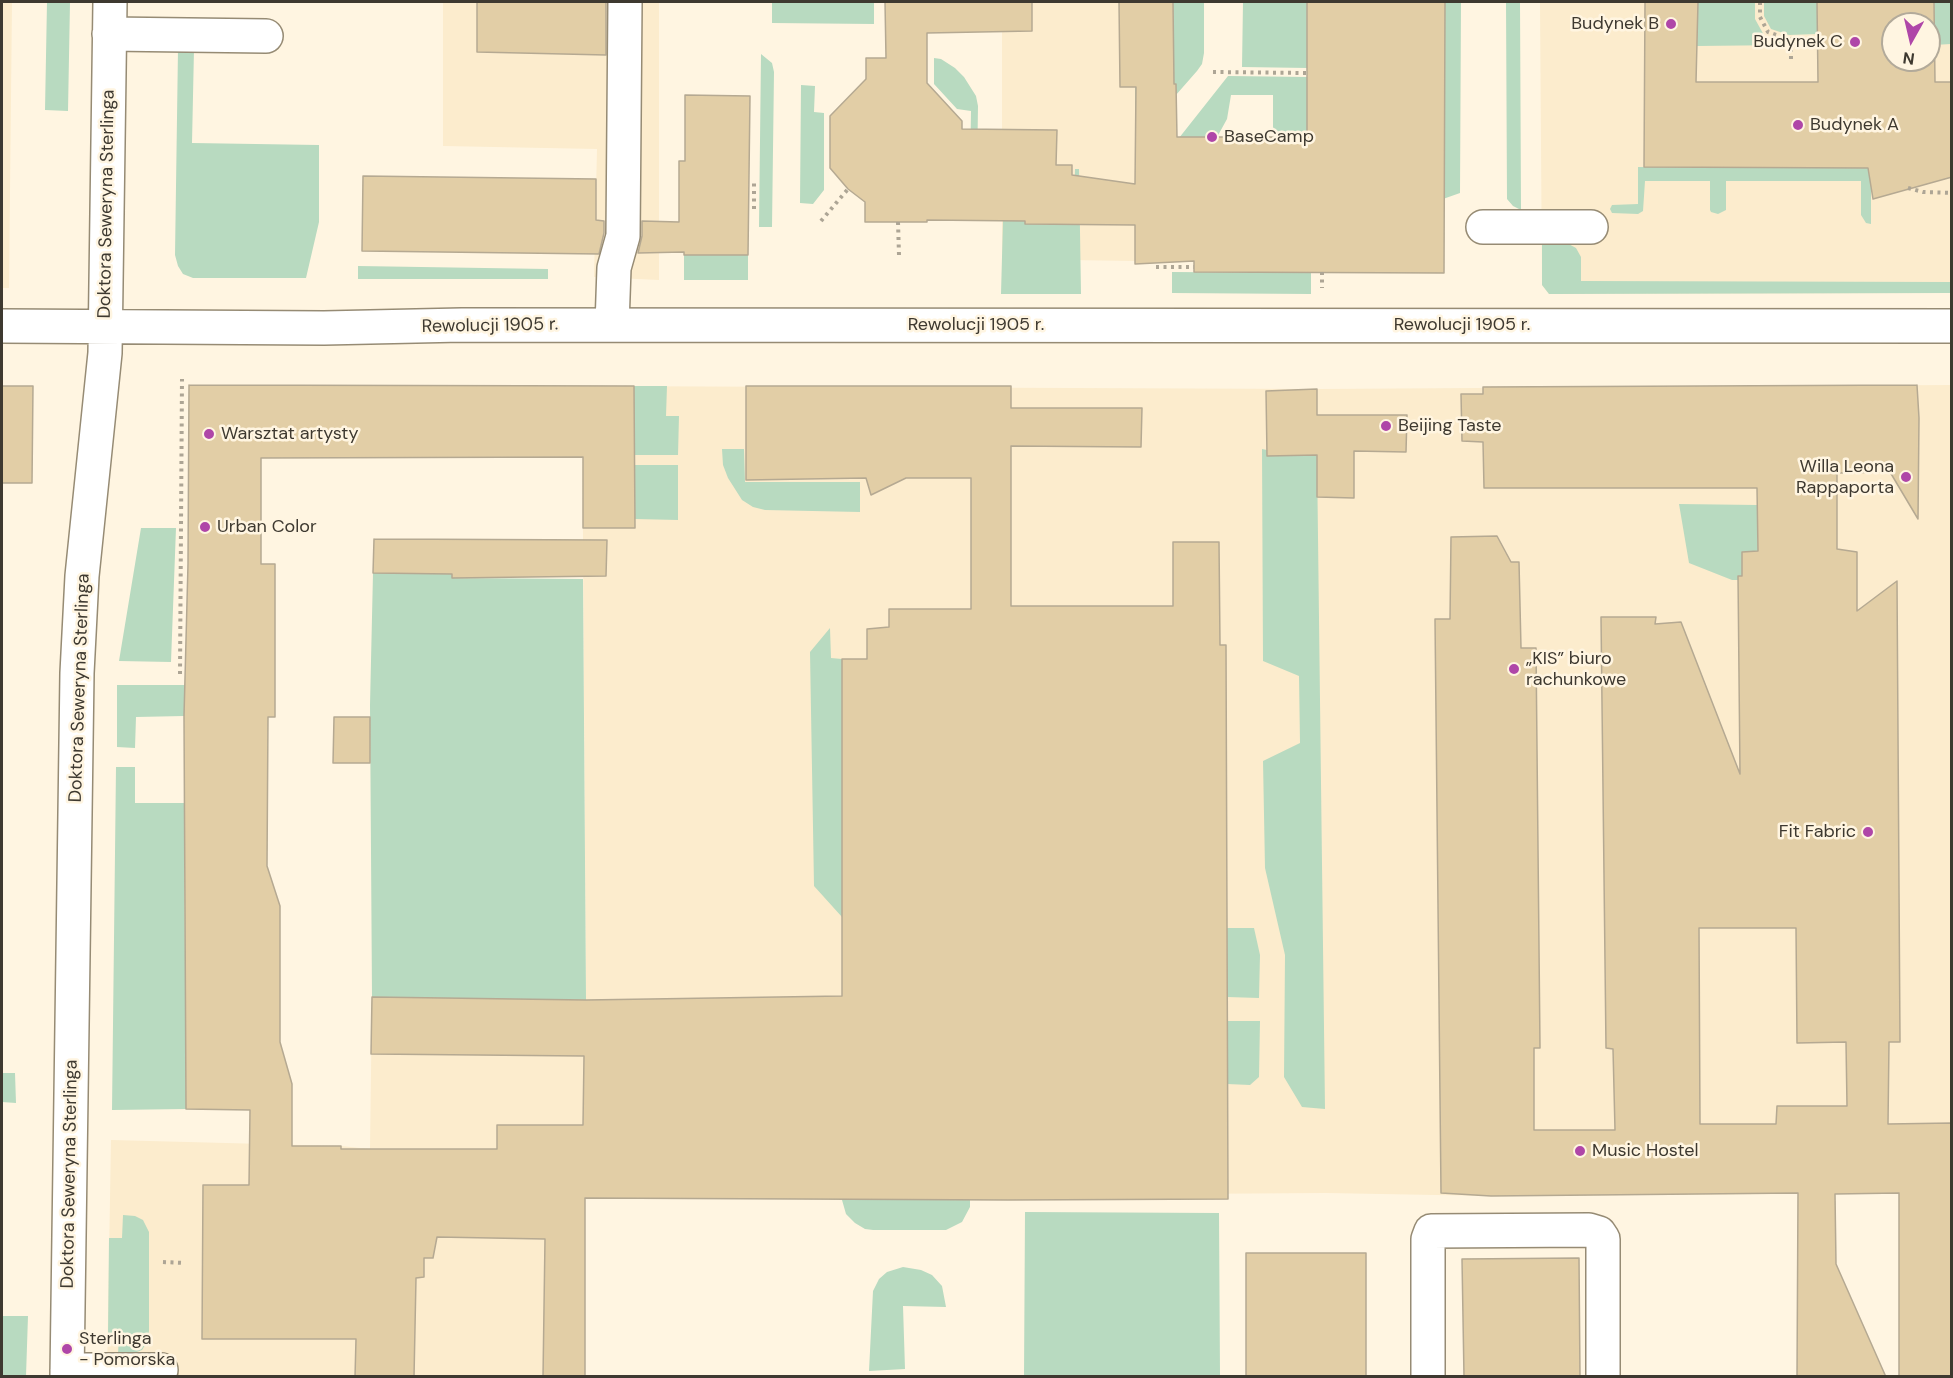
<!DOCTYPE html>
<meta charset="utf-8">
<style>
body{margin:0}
#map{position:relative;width:1953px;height:1378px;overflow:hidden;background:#fff5e1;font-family:"DM Sans",sans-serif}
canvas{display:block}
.frame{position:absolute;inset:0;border:3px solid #3e3930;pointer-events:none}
.north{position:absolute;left:1881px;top:12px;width:60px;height:60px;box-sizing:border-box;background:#fff5e1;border:2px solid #b2aa9a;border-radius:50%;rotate:188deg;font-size:16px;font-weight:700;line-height:24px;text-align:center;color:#3e3930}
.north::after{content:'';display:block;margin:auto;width:21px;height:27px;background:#af46a8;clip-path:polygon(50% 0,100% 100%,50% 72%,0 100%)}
</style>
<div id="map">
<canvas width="1953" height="1378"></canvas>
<div class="frame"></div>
<div class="north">N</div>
</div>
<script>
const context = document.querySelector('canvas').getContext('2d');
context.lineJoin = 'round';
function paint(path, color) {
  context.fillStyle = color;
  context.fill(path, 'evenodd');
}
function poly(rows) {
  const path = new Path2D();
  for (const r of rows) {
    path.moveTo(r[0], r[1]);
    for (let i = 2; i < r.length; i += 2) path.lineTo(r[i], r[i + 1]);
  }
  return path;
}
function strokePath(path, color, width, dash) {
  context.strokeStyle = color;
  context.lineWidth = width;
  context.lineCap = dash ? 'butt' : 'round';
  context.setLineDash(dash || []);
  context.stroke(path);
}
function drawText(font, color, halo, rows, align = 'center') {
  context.font = font + ' "DM Sans",sans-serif';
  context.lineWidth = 5;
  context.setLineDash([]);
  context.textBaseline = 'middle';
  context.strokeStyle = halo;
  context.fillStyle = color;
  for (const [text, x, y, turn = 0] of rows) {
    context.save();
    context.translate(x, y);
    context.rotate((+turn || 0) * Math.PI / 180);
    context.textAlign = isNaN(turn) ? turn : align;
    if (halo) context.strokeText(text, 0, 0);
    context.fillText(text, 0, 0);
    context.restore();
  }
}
const built = poly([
 [2,2,12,2,9,288,2,288],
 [443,2,659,2,659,280,594,277,597,149,443,146],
 [1002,2,1171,2,1171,84,1135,84,1135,261,1002,259],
 [1540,2,1951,2,1951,293,1549,294,1542,285],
 [1893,24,1929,24,1929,60,1893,60],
 [1951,385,1951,1376,1937,1193,1491,1196,1326,1193,585,1198,585,1376,107,1376,111,1140,341,1146,370,1149,372,997,586,999,582,386,1317,389]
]);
const green = poly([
 [47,2,70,2,68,111,45,110],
 [772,2,874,2,874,24,772,23],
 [1173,2,1204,2,1204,53,1202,64,1197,71,1147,128,1135,134,1135,87,1174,84],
 [1243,2,1308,2,1308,68,1242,67],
 [1443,2,1461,2,1460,193,1443,199],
 [1506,2,1520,2,1521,210,1513,206,1507,199],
 [1698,2,1755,2,1755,19,1765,37,1786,43,1786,45,1697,46],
 [1764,2,1817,2,1817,34,1789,35,1771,29,1764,16],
 [1934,2,1951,2,1951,44,1934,45],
 [178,49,194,49,192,143,319,145,319,222,306,278,193,278,183,274,178,266,175,255],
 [761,54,772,63,774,72,772,227,759,227],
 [934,58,941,59,955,68,964,77,976,96,978,106,977,173,970,174,971,111,957,109,934,84],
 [1228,76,1308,77,1308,139,1273,139,1273,95,1231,95,1227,119,1216,139,1179,138],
 [801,85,815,86,814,112,824,113,824,190,813,204,800,203],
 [1638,167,1871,168,1871,224,1866,223,1861,215,1861,181,1726,181,1726,210,1718,214,1711,212,1710,210,1710,181,1645,181,1643,211,1638,214,1612,213,1610,209,1612,205,1638,204],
 [1075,169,1079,169,1081,294,1001,294,1003,220,1025,221,1025,224,1074,225],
 [1542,240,1563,241,1576,248,1581,257,1581,281,1951,282,1951,293,1549,294,1542,285],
 [684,255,748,255,748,280,684,280],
 [358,266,548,269,548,279,358,279],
 [1172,272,1311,273,1311,294,1172,293],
 [634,386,667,386,666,416,679,416,678,455,634,455],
 [722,449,744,449,745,482,860,482,860,512,765,510,753,507,742,500,728,478,723,465],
 [1262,449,1267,450,1273,456,1317,455,1325,1109,1302,1107,1284,1077,1285,955,1265,868,1263,761,1300,743,1299,676,1263,661],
 [634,465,678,465,678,520,635,519],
 [1679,504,1757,505,1758,551,1742,552,1742,576,1738,576,1738,580,1732,580,1689,563],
 [141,528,176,528,171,662,119,661],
 [452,571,452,578,583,579,586,1000,372,997,370,705,373,573],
 [830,628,831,658,842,659,842,917,814,886,810,652],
 [117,685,185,685,184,716,136,717,135,748,117,747],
 [116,767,135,767,135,803,184,803,186,1109,112,1110],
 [1227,928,1254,928,1260,955,1259,998,1227,997],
 [1227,1021,1260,1021,1259,1077,1250,1085,1227,1084],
 [2,1073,15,1073,16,1103,2,1102],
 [842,1200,970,1200,970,1207,962,1222,946,1230,873,1230,865,1229,855,1223,846,1214],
 [1025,1212,1219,1213,1220,1376,1024,1376],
 [123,1215,135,1216,143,1220,149,1232,149,1331,147,1342,142,1350,129,1355,118,1354,119,1336,108,1335,109,1238,122,1238],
 [903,1267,921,1270,932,1275,942,1286,946,1307,903,1306,905,1369,869,1371,873,1291,879,1279,887,1272],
 [2,1316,28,1316,26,1376,2,1376]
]);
const building = poly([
 [477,2,606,2,606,55,477,52,477,2],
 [885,2,1032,2,1032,31,927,33,927,83,962,121,962,129,1057,130,1056,165,1072,165,1072,175,1135,184,1136,87,1120,87,1119,2,1173,2,1174,84,1176,84,1177,137,1307,137,1307,2,1445,2,1444,273,1194,272,1194,261,1135,264,1135,225,1025,224,1025,221,927,220,927,222,865,222,865,202,848,189,830,168,830,116,866,79,866,58,886,58,885,2],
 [1645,2,1698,2,1696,82,1818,82,1817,2,1934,2,1935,82,1952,82,1952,177,1873,199,1868,168,1644,167,1645,2],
 [1893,24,1929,24,1929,60,1893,60,1893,24],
 [685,95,750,96,748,255,684,255,684,252,638,253,642,236,642,221,679,222,679,161,685,161,685,95],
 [363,176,596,179,596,220,604,221,604,233,599,254,362,251,363,176],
 [189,385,634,386,635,528,583,528,583,457,261,458,261,564,275,564,275,717,268,717,267,866,280,906,280,1042,292,1084,292,1146,341,1146,341,1149,497,1149,497,1125,583,1125,584,1056,371,1054,372,997,586,1000,842,996,842,659,867,659,867,629,889,627,889,609,971,609,971,478,906,478,871,495,866,478,746,480,746,386,1011,386,1011,408,1142,408,1141,447,1011,446,1011,606,1173,606,1173,542,1219,542,1220,645,1226,645,1228,1199,1008,1200,585,1198,585,1377,543,1377,545,1239,437,1237,433,1258,424,1258,424,1277,416,1278,414,1377,355,1377,356,1339,202,1339,203,1185,249,1185,250,1110,186,1109,184,716,188,564,189,385],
 [1917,385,1919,418,1918,519,1890,472,1837,473,1837,549,1857,552,1857,611,1897,581,1900,1042,1889,1042,1888,1124,1952,1123,1952,1377,1899,1377,1899,1193,1835,1194,1836,1264,1886,1377,1797,1377,1798,1193,1491,1196,1441,1193,1435,619,1450,619,1451,537,1497,536,1511,562,1519,562,1521,648,1536,648,1540,1048,1534,1048,1534,1130,1615,1130,1613,1049,1606,1048,1601,617,1656,617,1655,624,1681,622,1740,774,1738,576,1742,576,1742,552,1758,551,1757,488,1484,488,1483,442,1462,441,1461,394,1483,394,1483,387,1917,385],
 [1699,928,1796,928,1797,1043,1846,1042,1847,1106,1777,1106,1776,1124,1700,1124,1699,928],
 [2,386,33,386,32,483,2,483,2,386],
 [1317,389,1317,415,1407,415,1406,452,1354,451,1354,498,1317,497,1317,455,1267,456,1266,391,1317,389],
 [374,539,607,540,606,576,452,578,452,574,373,573,374,539],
 [334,717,370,717,370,763,333,763,334,717],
 [1246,1253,1366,1253,1366,1377,1246,1377,1246,1253],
 [1579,1258,1580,1377,1464,1377,1462,1259,1579,1258]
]);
const path = poly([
 [1760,2,1760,17,1768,32,1791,40,1817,40],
 [1791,59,1791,40],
 [1213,72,1307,73],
 [1908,188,1923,192,1952,193],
 [754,209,754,180],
 [821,221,848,189],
 [898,222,899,255],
 [1156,267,1194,267],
 [1322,272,1322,288],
 [180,674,182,379],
 [163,1262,184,1263]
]);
const minor = poly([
 [109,34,266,36],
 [1483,227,1591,227],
 [612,325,614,268,623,236,625,2],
 [2,326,324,328,462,325,1952,326],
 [67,1370,161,1370],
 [67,1376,77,673,82,576,105,353,110,2],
 [1428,1376,1428,1239,1431,1231,1589,1230,1599,1233,1603,1239,1603,1376]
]);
const markers = [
 [1671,24,6,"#af46a8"],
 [1855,42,6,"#af46a8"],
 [1798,125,6,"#af46a8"],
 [1212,137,6,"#af46a8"],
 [1386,426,6,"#af46a8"],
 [209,434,6,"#af46a8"],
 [1906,477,6,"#af46a8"],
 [205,527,6,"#af46a8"],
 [1514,669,6,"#af46a8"],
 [1868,832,6,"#af46a8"],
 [1580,1151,6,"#af46a8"],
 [67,1349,6,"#af46a8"]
];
const poiNames = [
 ["Budynek B",1659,24,"right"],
 ["Budynek C",1843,42,"right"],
 ["Budynek A",1810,125],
 ["BaseCamp",1224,137],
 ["Beijing Taste",1398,426],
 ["Warsztat artysty",221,434],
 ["Willa Leona",1894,467,"right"],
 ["Rappaporta",1894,488,"right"],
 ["Urban Color",217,527],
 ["„KIS” biuro",1526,659],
 ["rachunkowe",1526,680],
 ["Fit Fabric",1856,832,"right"],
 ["Music Hostel",1592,1151],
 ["Sterlinga",79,1339],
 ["- Pomorska",79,1360]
];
const streetNames = [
 ["Doktora Seweryna Sterlinga",107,204,-89],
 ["Rewolucji 1905 r.",976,325],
 ["Rewolucji 1905 r.",1462,325],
 ["Rewolucji 1905 r.",490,326,-1],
 ["Doktora Seweryna Sterlinga",80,688,-88],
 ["Doktora Seweryna Sterlinga",70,1174,-89]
];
paint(built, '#fceccd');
paint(green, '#b8dac0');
paint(building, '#e2cea6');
strokePath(building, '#b5a992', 1.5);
strokePath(minor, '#968b74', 36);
strokePath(path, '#ada595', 4, [3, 4.5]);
strokePath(minor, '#fff', 33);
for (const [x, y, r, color] of markers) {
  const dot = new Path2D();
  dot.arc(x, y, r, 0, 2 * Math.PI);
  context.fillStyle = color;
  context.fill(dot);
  strokePath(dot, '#fff5e1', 2);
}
drawText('18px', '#3e3930', '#fff5e1', poiNames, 'left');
drawText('18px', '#3e3930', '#fff5e1', streetNames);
</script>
